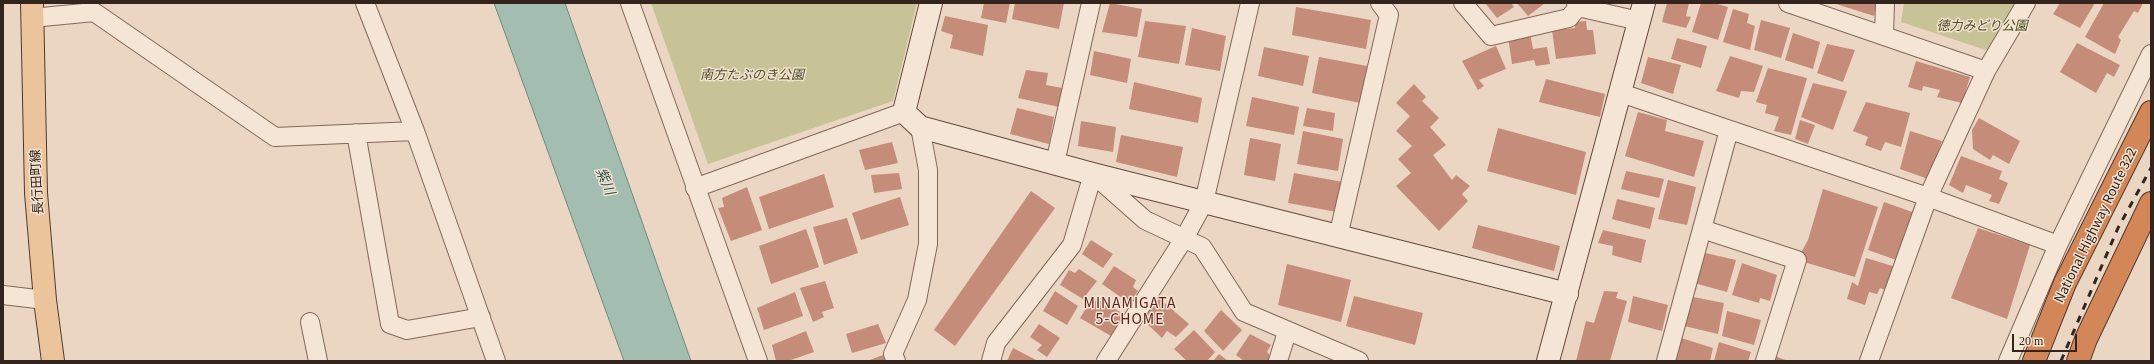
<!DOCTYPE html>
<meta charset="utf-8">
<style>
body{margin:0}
#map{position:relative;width:2154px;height:364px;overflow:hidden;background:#ead6c2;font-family:Georgia,serif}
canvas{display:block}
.frame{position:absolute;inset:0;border:4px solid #33241d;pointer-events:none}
.scale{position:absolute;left:2012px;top:334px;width:65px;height:18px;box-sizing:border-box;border:2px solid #33241d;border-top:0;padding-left:5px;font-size:12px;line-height:14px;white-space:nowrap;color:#33241d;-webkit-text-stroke:3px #f2e2d0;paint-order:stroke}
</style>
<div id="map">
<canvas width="2154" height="364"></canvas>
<div class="frame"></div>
<div class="scale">20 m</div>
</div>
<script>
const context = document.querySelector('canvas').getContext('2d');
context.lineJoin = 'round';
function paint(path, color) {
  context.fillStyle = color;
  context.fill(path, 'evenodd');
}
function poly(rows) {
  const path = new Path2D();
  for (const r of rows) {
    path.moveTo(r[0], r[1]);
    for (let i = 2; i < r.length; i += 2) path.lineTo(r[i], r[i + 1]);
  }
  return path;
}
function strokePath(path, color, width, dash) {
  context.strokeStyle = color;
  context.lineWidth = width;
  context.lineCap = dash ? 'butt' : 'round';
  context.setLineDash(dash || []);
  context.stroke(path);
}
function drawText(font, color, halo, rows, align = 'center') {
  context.font = font + ' Georgia,"Noto Sans JP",serif';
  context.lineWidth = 3;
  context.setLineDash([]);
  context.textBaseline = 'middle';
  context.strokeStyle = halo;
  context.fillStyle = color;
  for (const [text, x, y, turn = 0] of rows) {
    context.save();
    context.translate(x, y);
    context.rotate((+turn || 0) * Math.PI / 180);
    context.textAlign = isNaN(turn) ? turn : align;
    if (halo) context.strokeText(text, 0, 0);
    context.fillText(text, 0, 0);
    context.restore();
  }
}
const green = poly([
 [651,3,917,3,893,101,708,164],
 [1904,3,2022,3,1992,52,1901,22]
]);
const water = poly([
 [494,3,565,3,691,361,624,361,494,3]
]);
const building = poly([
 [984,3,1010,3,1006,23,981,18],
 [1015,3,1064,3,1059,29,1012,19],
 [1110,3,1142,9,1137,37,1102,32],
 [1485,3,1511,3,1514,7,1497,18],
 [1517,3,1545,3,1528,16],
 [1667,3,1689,3,1686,16,1691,17,1686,28,1662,22],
 [1701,3,1714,3,1728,7,1718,40,1692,32],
 [1833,3,1877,3,1874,16],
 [2060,3,2095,3,2080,28,2053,14],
 [2104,3,2143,3,2138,13,2134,11,2118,37,2121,40,2115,54,2085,37],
 [1296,7,1371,20,1366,49,1292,35],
 [1733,9,1749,14,1747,23,1755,26,1750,50,1723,42],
 [945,16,988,25,983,56,950,48,953,35,941,31],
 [1761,20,1790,28,1781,58,1754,50],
 [1145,21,1186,26,1179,64,1138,57],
 [1586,21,1587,30,1593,30,1596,54,1556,59,1552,30,1575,28,1574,22],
 [1192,28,1226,36,1220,71,1185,65],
 [1530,33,1533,49,1547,47,1550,64,1536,66,1534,60,1512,64,1508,37],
 [1793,33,1820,42,1813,69,1785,60],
 [1677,38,1707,46,1701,68,1671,59],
 [2077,43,2120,65,2114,77,2107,73,2096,93,2060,72],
 [1827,44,1855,50,1843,82,1817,73],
 [1496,46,1506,69,1479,80,1484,86,1478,90,1462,61],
 [1264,47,1309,56,1303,86,1258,76],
 [1094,51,1131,59,1127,83,1090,75],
 [1730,56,1763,66,1754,92,1741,91,1739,98,1716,91],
 [1319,57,1367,66,1360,103,1312,93],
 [1648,57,1681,65,1673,94,1641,83],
 [1916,61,1970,77,1962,103,1937,97,1940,90,1923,86,1922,91,1908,87],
 [1768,68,1807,78,1791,135,1774,131,1779,117,1765,113,1767,105,1756,102],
 [1026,70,1048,73,1046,85,1062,88,1059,107,1018,98],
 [1546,79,1605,94,1600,117,1539,102],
 [1134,82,1202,98,1198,123,1129,109],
 [1813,83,1847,91,1833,130,1801,117],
 [1414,84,1426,97,1422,101,1439,118,1430,127,1446,145,1433,155,1452,180,1456,175,1470,186,1462,194,1468,201,1439,231,1396,186,1411,173,1398,159,1412,146,1396,131,1410,116,1396,103],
 [1252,97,1299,107,1294,135,1246,126],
 [1866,102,1910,113,1901,147,1885,142,1881,151,1865,145,1868,137,1853,131],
 [1017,108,1054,117,1049,144,1010,134],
 [1307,108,1335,113,1333,131,1303,126],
 [1638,112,1667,120,1665,131,1704,141,1694,177,1625,156],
 [1979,118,2020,141,2009,164,1993,155,1990,160,1973,149,1972,130],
 [1800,120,1815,125,1808,144,1795,139],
 [1081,121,1116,127,1113,152,1078,146],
 [1498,128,1586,152,1576,195,1487,171],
 [1303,131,1343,139,1338,171,1297,164],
 [1910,131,1942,141,1928,179,1900,169],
 [1121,135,1183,147,1177,177,1116,162],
 [1250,138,1281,144,1275,181,1244,175],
 [892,142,898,163,865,170,859,150],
 [1961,156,2002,171,1999,179,2008,183,1999,204,1989,201,1992,195,1966,185,1963,193,1949,185],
 [1626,171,1664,179,1659,198,1621,189],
 [899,173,902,189,874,193,871,175],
 [1294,173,1343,182,1337,212,1288,203],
 [824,174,834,207,769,229,759,197],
 [1668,180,1696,187,1687,225,1658,219],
 [747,187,762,230,731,241,718,208,724,207,722,198],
 [1823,189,1878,207,1855,277,1797,260,1808,240],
 [1031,191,1055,208,955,346,934,330],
 [900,197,909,225,861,240,852,213],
 [1617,199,1655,208,1650,229,1612,219],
 [1884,202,1915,213,1899,261,1868,250],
 [847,218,858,253,824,265,813,227],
 [1478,225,1560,246,1554,271,1472,248],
 [1978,228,2030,245,2007,319,1951,298],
 [806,229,819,267,771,284,759,246],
 [1603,230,1646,240,1641,263,1612,255,1613,246,1598,243],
 [1091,240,1113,254,1103,268,1082,254],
 [1701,252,1736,260,1727,292,1694,283],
 [1866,258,1896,267,1888,291,1880,288,1877,294,1869,292,1865,305,1847,299,1852,282,1858,286],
 [1742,263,1777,275,1770,301,1760,298,1759,303,1732,295],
 [1287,264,1351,280,1341,322,1278,305],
 [1114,266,1136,280,1133,287,1138,291,1129,303,1102,284],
 [1079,269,1097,281,1083,299,1060,285,1069,270,1075,273],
 [825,281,834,308,822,312,824,317,813,322,800,288],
 [1055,291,1078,306,1067,325,1043,311],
 [1604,291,1618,292,1616,298,1627,301,1610,361,1576,361,1586,321,1594,323],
 [795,292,803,316,764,330,757,308],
 [1354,296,1423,313,1415,345,1346,326],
 [1633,296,1668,305,1662,331,1628,322],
 [1688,296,1724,303,1718,334,1680,325],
 [1159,298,1189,324,1176,337,1167,331,1162,338,1142,319],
 [1097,299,1124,314,1111,336,1080,318,1090,302,1094,303],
 [1221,310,1242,330,1223,351,1204,331],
 [1727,311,1761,320,1754,345,1722,336],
 [878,324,886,343,852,353,846,334],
 [1039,324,1060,338,1047,357,1037,350,1042,345,1030,337],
 [1194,330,1215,352,1207,361,1187,361,1174,349],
 [806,331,814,352,788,361,776,361,772,345],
 [1250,334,1271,345,1267,352,1271,357,1268,361,1244,361,1236,355],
 [1678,337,1713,348,1710,361,1679,361,1671,359],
 [1719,342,1751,352,1748,361,1714,361],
 [1013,348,1038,361,1007,361],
 [1219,354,1228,361,1213,361],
 [883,355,885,361,867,361],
 [1772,355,1788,361,1770,361]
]);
const street = poly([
 [365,3,415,131,496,361],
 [630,3,758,361],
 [1463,3,1491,36,1569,18,1578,7],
 [1576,3,1578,7,1639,21],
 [1788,3,1986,71],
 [32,18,94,12,275,137,415,131],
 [1884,35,1885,3],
 [1621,93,1928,197,2058,245],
 [356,133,390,324,407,330,481,317],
 [1055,163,1091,3],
 [695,188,904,112],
 [1702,229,1797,260,1765,361],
 [1338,237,1389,15,1380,3],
 [3,295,45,300],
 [310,322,318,361],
 [896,361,893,354,917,300,928,244,928,170,920,127],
 [991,361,996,343,1072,245,1093,174,1145,220,1202,247,1244,312,1359,361],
 [1106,361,1185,237,1204,202,1250,3],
 [1278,361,1287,332],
 [1666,361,1729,130],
 [1869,361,1928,197,1986,71,2026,3],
 [2008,361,2058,245,2151,54]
]);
const secondary = poly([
 [931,3,904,112,920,127,1093,174,1567,294],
 [1548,361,1644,3]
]);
const primary = poly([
 [32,3,36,193,45,300,53,361]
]);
const highway = poly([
 [2034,361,2065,283,2151,112],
 [2078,361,2086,339,2151,203]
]);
const rail = poly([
 [2061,361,2118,228,2151,168]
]);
const parkNames = [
 ["徳力みどり公園",1982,25],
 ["南方たぶのき公園",752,74]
];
const streetNames = [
 ["長行田町線",36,182,-93],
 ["National Highway Route 322",2095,225,-64]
];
const waterNames = [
 ["紫川",606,181,67]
];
const neighbourhoodNames = [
 ["MINAMIGATA",1130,303],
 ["5-CHOME",1130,319]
];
paint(green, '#c7c397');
paint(water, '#a4bdb1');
strokePath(water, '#6c8a7d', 1);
paint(building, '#c58c7a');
strokePath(street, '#82685a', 20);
strokePath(secondary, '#644a3e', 24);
strokePath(primary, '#50382f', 24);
strokePath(highway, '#50382f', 24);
strokePath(street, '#f5e5d4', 18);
strokePath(secondary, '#f5e5d4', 22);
strokePath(primary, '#ebc49c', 22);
strokePath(highway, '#d38758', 22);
strokePath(rail, '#33241d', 3, [7, 7]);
drawText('italic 13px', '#4b4e26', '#f2e2d0', parkNames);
drawText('13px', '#33241d', '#f2e2d0', streetNames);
drawText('italic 14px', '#2e5149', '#f2e2d0', waterNames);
context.letterSpacing = '1px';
drawText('14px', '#5c2220', '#f2e2d0', neighbourhoodNames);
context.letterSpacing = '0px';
</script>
